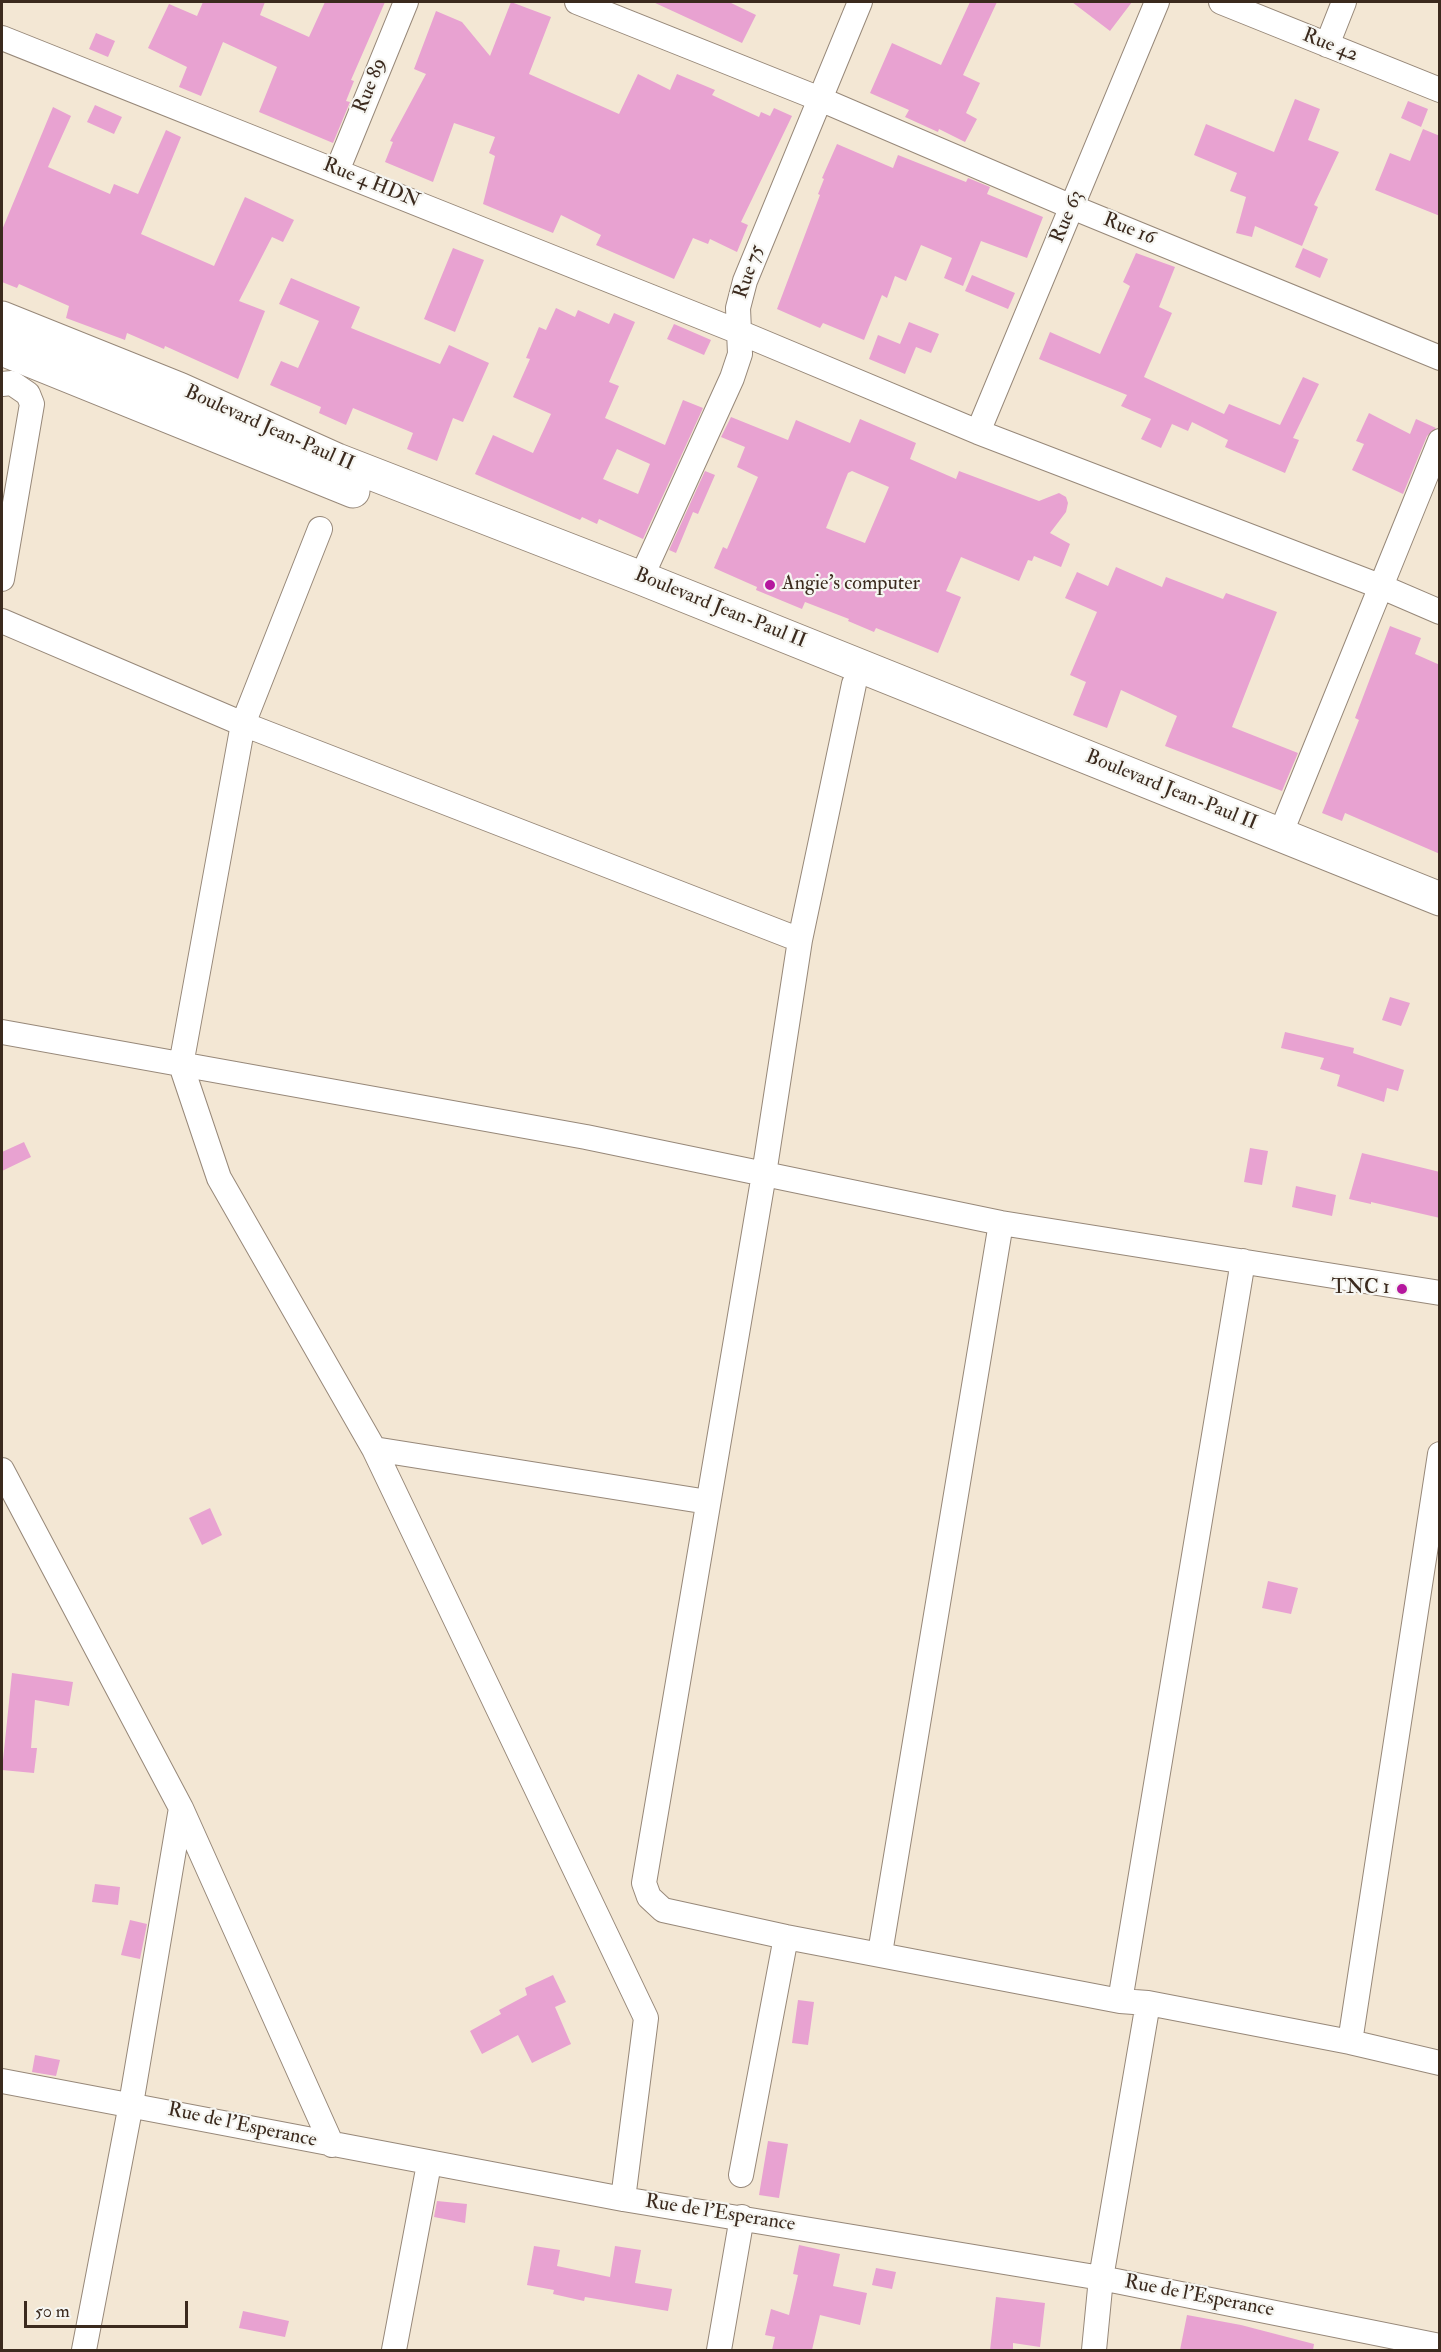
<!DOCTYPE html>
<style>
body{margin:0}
#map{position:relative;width:1441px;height:2352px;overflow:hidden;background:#f3e7d4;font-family:"IM FELL Double Pica",serif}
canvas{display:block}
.frame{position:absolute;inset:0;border:3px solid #3b2a1e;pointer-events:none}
.scale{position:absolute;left:24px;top:2301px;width:164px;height:27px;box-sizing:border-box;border:3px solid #3b2a1e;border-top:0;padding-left:8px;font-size:18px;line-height:21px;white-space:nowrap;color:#3b2a1e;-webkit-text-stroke:4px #f6f6f2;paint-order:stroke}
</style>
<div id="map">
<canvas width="1441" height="2352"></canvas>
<div class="frame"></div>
<div class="scale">50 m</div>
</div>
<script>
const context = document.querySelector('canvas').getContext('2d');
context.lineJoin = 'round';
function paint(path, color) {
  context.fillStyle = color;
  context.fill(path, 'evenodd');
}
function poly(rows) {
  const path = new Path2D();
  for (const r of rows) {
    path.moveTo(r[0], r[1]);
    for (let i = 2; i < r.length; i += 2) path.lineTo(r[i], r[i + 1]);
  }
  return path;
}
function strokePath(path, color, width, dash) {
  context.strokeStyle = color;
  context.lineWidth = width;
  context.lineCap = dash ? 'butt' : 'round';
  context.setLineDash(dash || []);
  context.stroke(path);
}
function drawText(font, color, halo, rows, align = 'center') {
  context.font = font + ' "IM FELL Double Pica",serif';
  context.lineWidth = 4.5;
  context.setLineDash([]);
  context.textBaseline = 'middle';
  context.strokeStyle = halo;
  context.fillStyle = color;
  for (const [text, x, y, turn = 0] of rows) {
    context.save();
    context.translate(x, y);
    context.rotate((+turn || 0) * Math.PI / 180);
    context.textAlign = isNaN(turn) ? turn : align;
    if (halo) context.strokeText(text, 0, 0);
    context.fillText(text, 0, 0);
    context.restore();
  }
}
const building = poly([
 [203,2,265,2,260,15,309,37,325,2,385,2,351,80,354,81,346,101,350,102,333,143,259,112,277,67,223,42,201,96,179,87,187,67,148,48,169,4,197,16],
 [511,2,551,17,529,74,619,114,638,74,670,90,677,74,715,90,712,95,759,117,761,112,770,116,774,108,792,116,741,222,748,225,737,252,710,239,708,244,693,238,674,279,596,245,601,235,561,215,553,233,483,204,495,156,489,153,495,137,454,123,433,182,385,162,393,142,390,141,426,74,414,69,436,11,462,22,490,56],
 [653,2,729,2,756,15,742,43],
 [970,2,997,2,963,75,980,83,966,113,977,119,965,142,939,129,938,132,905,117,909,110,870,93,892,43,941,65],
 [1072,2,1132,2,1110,31],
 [96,33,115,41,108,57,89,49],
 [1295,99,1320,109,1308,140,1339,152,1314,205,1318,207,1302,246,1255,226,1252,237,1236,233,1246,197,1230,191,1237,173,1194,155,1206,124,1274,152],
 [1408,101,1428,109,1421,127,1401,118],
 [95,105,122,117,114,134,87,122],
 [53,107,71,116,48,167,110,194,114,184,138,194,166,130,181,137,141,234,214,266,245,197,294,220,283,242,272,237,239,301,265,311,238,379,165,346,164,349,127,333,125,340,66,318,69,306,19,284,17,288,2,282,2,230],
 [1423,129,1440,136,1440,216,1375,190,1390,153,1410,161],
 [837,144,893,168,898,155,966,182,968,178,990,187,987,194,1043,217,1027,258,981,241,963,286,944,278,952,258,921,245,906,281,895,276,887,298,882,295,864,340,823,323,820,328,777,309,820,195,818,194,824,179,822,178],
 [453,248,484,260,455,332,424,319],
 [1303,248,1328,259,1320,278,1295,267],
 [1136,253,1175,267,1159,307,1172,313,1144,377,1224,414,1229,404,1280,425,1303,377,1319,384,1293,438,1299,440,1285,473,1225,447,1228,440,1192,422,1188,431,1172,424,1161,448,1141,439,1151,419,1121,406,1127,395,1039,359,1050,332,1100,354,1130,286,1123,282],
 [972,275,1015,293,1008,309,965,291],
 [291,278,360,307,351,328,440,364,449,345,489,363,463,422,453,418,437,461,407,449,413,433,353,408,346,425,319,413,321,407,270,385,281,361,298,368,319,321,279,304],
 [556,308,575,317,578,310,609,324,614,313,635,322,609,382,619,386,605,418,665,445,683,400,703,408,643,539,599,519,597,524,582,517,580,520,475,474,493,435,533,453,551,414,513,397,530,359,526,358,539,327,546,330],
 [617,449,650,464,638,494,603,479],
 [909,322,939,334,931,353,916,347,905,374,869,359,878,335,900,344],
 [674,324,711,340,704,355,667,339],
 [1369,413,1410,434,1416,419,1436,428,1427,436,1403,494,1352,470,1364,444,1356,441],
 [731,417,788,440,796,420,850,443,860,419,916,443,910,459,956,479,959,471,1039,501,1059,493,1066,497,1068,503,1066,512,1050,533,1070,544,1061,567,1034,556,1032,561,1028,560,1019,581,961,557,946,591,961,597,938,653,876,628,874,632,848,621,849,619,805,602,802,609,756,590,757,587,714,568,723,547,727,549,758,477,737,467,745,447,721,437],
 [852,471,889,487,865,543,826,528,848,473],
 [705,471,715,475,698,514,693,512,676,553,669,550],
 [1116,567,1162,587,1166,577,1223,599,1226,593,1277,612,1232,727,1298,753,1282,791,1165,746,1177,716,1121,690,1107,728,1073,715,1086,682,1070,675,1097,612,1065,598,1077,572,1108,586],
 [1390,626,1421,638,1415,654,1440,665,1440,854,1345,813,1342,821,1322,813,1359,720,1355,718],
 [1390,997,1410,1003,1401,1026,1382,1020],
 [1285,1032,1354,1048,1353,1053,1404,1070,1398,1091,1387,1088,1384,1102,1337,1086,1340,1075,1320,1069,1324,1058,1281,1048],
 [24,1142,31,1157,2,1171,2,1152],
 [1250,1148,1268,1151,1262,1185,1244,1182],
 [1362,1153,1440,1172,1440,1218,1371,1202,1371,1204,1349,1199],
 [1296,1186,1336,1195,1332,1216,1292,1207],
 [210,1508,222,1535,202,1545,189,1518],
 [1268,1581,1298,1588,1291,1614,1262,1608],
 [12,1673,73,1682,69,1706,35,1700,31,1748,37,1748,34,1773,2,1770],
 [95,1884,120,1887,118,1905,92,1902],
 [130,1920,147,1924,140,1959,121,1955],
 [553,1975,566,2002,555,2007,571,2044,532,2063,518,2035,482,2054,470,2031,501,2014,499,2010,527,1995,525,1988],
 [798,2000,814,2002,808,2045,792,2043],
 [35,2055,60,2060,56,2076,32,2072],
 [768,2141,788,2144,779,2198,759,2195],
 [437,2201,467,2204,465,2223,434,2217],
 [799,2245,840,2254,833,2286,867,2293,860,2325,820,2315,812,2350,772,2350,775,2337,765,2335,771,2309,789,2315,798,2275,793,2274],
 [534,2246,560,2250,557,2266,610,2277,615,2246,641,2250,635,2283,672,2289,668,2311,585,2297,584,2301,553,2294,554,2290,527,2285],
 [876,2268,896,2272,892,2289,872,2285],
 [996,2297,1045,2303,1040,2347,1013,2343,1013,2350,990,2350],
 [243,2311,289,2321,285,2337,239,2328],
 [1187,2315,1241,2325,1314,2344,1313,2350,1180,2350]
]);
const minor = poly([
 [577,2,820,99,1072,207,1440,358],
 [1221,2,1440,90],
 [2,38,739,332,978,432,1382,587,1440,612],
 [1327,45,1344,2],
 [337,171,406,2],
 [2,384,12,383,28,394,32,404,2,579],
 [978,432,1157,2],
 [320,529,243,724,181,1065,219,1178,374,1449,646,2018,623,2199],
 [641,578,732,378,740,354,738,308,745,281,860,2],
 [2,621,243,724,800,940],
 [854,684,800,940,764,1174,644,1883,649,1897,663,1910,786,1937,1120,2001,1148,2003,1350,2042,1440,2063],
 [1280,835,1440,441],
 [2,1032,586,1137,1001,1223,1440,1293],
 [374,1449,708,1502],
 [2,1470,181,1808,332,2145],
 [880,1953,1001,1223],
 [1120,2001,1243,1261],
 [1350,2042,1440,1454],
 [2,2081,623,2199,1101,2278,1440,2346],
 [741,2175,786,1937],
 [84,2350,131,2104,181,1808],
 [394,2350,429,2164],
 [719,2350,742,2217],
 [1094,2350,1101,2278,1148,2003]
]);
const secondary = poly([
 [2,318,179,389,337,460,641,578,1440,899],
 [2,349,353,491]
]);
const markers = [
 [770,585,6,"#b5179e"],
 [1402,1289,6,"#b5179e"]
];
const streetNames = [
 ["Rue 42",1330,46,22],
 ["Rue 89",371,86,-68],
 ["Rue 4 HDN",371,184,22],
 ["Rue 63",1068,217,-67],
 ["Rue 16",1129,230,22],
 ["Rue 75",750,272,-71],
 ["Boulevard Jean-Paul II",269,429,24],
 ["Boulevard Jean-Paul II",720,609,22],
 ["Boulevard Jean-Paul II",1171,791,22],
 ["Rue de l'Esperance",242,2126,12],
 ["Rue de l'Esperance",720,2214,9],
 ["Rue de l'Esperance",1199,2297,11]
];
const poiNames = [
 ["Angie's computer",782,585],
 ["TNC 1",1390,1289,"right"]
];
paint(building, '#e8a2d1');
strokePath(minor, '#978879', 26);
strokePath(secondary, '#978879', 35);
strokePath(minor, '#fff', 24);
strokePath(secondary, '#fff', 33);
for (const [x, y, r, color] of markers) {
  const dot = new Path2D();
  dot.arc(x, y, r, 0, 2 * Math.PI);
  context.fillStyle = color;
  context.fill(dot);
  strokePath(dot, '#f6f6f2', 2);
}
drawText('20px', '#3b2a1e', '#f6f6f2', streetNames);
drawText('20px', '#3b2a1e', '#f6f6f2', poiNames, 'left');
</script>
